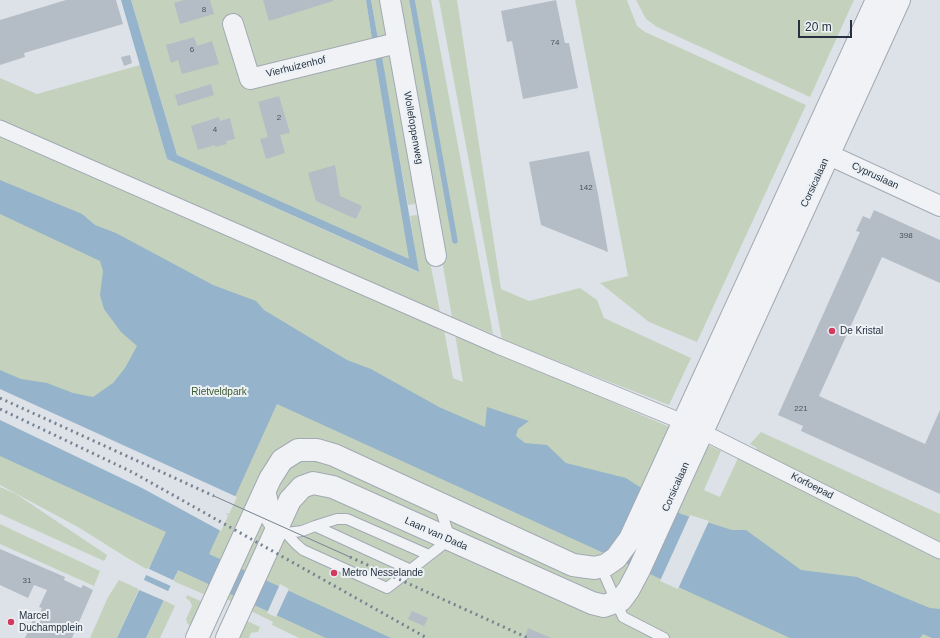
<!DOCTYPE html>
<style>
body{margin:0}
#map{position:relative;width:940px;height:638px;overflow:hidden;background:#dde2e8;font-family:Helvetica,sans-serif}
canvas{display:block}
.scale{position:absolute;left:798px;top:20px;width:54px;height:18px;box-sizing:border-box;border:2px solid #26313f;border-top:0;padding-left:5px;font-size:12px;line-height:14px;white-space:nowrap;color:#26313f;-webkit-text-stroke:3px #ecf1f5;paint-order:stroke}
</style>
<div id="map">
<canvas width="940" height="638"></canvas>
<div class="scale">20 m</div>
</div>
<script>
const context = document.querySelector('canvas').getContext('2d');
context.lineJoin = 'round';
function paint(path, color) {
  context.fillStyle = color;
  context.fill(path, 'evenodd');
}
function poly(rows) {
  const path = new Path2D();
  for (const r of rows) {
    path.moveTo(r[0], r[1]);
    for (let i = 2; i < r.length; i += 2) path.lineTo(r[i], r[i + 1]);
  }
  return path;
}
function strokePath(path, color, width, dash) {
  context.strokeStyle = color;
  context.lineWidth = width;
  context.lineCap = dash ? 'butt' : 'round';
  context.setLineDash(dash || []);
  context.stroke(path);
}
function drawText(font, color, halo, rows, align = 'center') {
  context.font = font + ' Helvetica,sans-serif';
  context.lineWidth = 4;
  context.setLineDash([]);
  context.textBaseline = 'middle';
  context.strokeStyle = halo;
  context.fillStyle = color;
  for (const [text, x, y, turn = 0] of rows) {
    context.save();
    context.translate(x, y);
    context.rotate((+turn || 0) * Math.PI / 180);
    context.textAlign = isNaN(turn) ? turn : align;
    if (halo) context.strokeText(text, 0, 0);
    context.fillText(text, 0, 0);
    context.restore();
  }
}
const green = poly([
 [131,0,366,0,372,39,378,39,371,0,383,0,389,35,373,42,413,266,177,155],
 [396,0,431,0,493,334,452,317],
 [439,0,457,0,501,289,529,301,580,288,597,300,604,318,691,358,669,405,502,340],
 [575,0,627,0,637,26,645,32,806,105,697,342,649,322,600,283,628,276],
 [636,0,854,0,810,97,657,27,646,19],
 [381,55,393,55,418,201,414,204,408,205],
 [140,65,167,159,418,272,410,216,416,215,421,217,440,312,434,310,438,327,444,330,453,378,463,382,455,334,674,429,721,451,704,490,720,497,738,458,746,462,757,448,750,444,761,432,940,514,940,638,299,638,272,625,273,622,211,591,208,596,173,581,176,575,151,564,148,570,129,559,78,527,0,485,0,78,37,94],
 [0,487,16,494,107,555,106,558,104,561,0,514],
 [0,524,100,571,94,586,0,544],
 [119,580,139,589,117,638,90,638,108,597],
 [187,595,205,603,193,630,187,623,186,619,192,606,190,601,186,598],
 [164,600,175,606,160,638,146,638],
 [243,619,260,627,258,632,251,633,249,638,234,638]
]);
const water = poly([
 [121,0,131,0,177,155,409,259,375,57,382,57,419,272,167,159],
 [366,0,371,0,378,39,372,39],
 [0,180,82,214,95,225,116,233,213,285,256,301,264,310,347,360,371,369,439,407,485,427,487,407,529,421,518,429,516,436,525,443,547,445,566,463,626,478,681,514,732,530,746,530,801,570,857,577,903,597,930,608,940,609,940,638,932,638,923,634,920,638,790,638,277,404,209,554,391,638,326,638,178,570,146,638,117,638,166,532,0,456,0,370,21,379,47,383,73,393,93,397,113,383,125,368,137,346,121,332,104,309,100,295,103,271,100,261,0,214]
]);
const pier = poly([
 [0,389,237,497,229,514,226,513,228,516,221,531,142,488,0,420],
 [690,515,709,521,678,589,660,581],
 [147,568,175,581,173,587,144,574],
 [142,579,170,592,165,601,137,589],
 [280,584,289,589,276,617,267,613]
]);
const stream = poly([
 [412,0,455,241]
]);
const building = poly([
 [66,0,116,0,123,24,24,53,25,57,0,65,0,20],
 [184,0,210,0,214,14,180,24,174,3],
 [263,0,333,0,333,1,269,21],
 [556,0,565,43,569,43,578,88,523,99,512,41,507,42,501,11],
 [194,37,197,46,212,41,219,64,182,74,178,60,171,63,166,45],
 [130,55,132,63,124,66,121,57],
 [211,84,214,95,178,106,175,95],
 [279,96,290,133,280,135,285,153,266,159,260,139,268,137,258,102],
 [219,117,220,121,230,118,235,139,226,141,227,144,215,147,215,145,198,150,191,126],
 [589,151,598,194,608,252,541,225,529,162],
 [335,165,340,196,362,206,356,219,316,201,308,173],
 [874,210,940,240,940,283,882,257,819,396,925,444,940,410,940,494,801,431,803,426,778,415,860,232,856,231,863,216,870,219],
 [0,549,65,577,64,580,81,588,83,585,93,590,72,638,25,638,33,620,36,622,42,608,39,607,47,590,34,585,28,598,0,585],
 [412,611,428,618,424,626,408,619],
 [528,628,551,638,525,638]
]);
const service = poly([
 [315,526,337,519,347,519,429,555],
 [277,528,286,533,296,544,303,550,387,588,450,539,439,504],
 [286,533,302,531,315,526,411,570],
 [601,567,623,617,664,638]
]);
const pedestrian = poly([
 [0,128,498,346,683,422,940,551]
]);
const minor = poly([
 [390,0,436,256],
 [233,24,250,79,397,43],
 [814,148,940,206],
 [265,489,271,518,277,528]
]);
const tertiary = poly([
 [197,638,270,479,282,460,298,450,317,450,334,455,573,565,595,568,606,565,616,558,630,539,877,0],
 [227,638,290,500,302,487,313,483,333,487,592,603,604,606,621,600,629,589,639,570,899,0]
]);
const tram = poly([
 [214,496,350,557]
]);
const rail = poly([
 [0,398,214,496],
 [0,409,132,472,427,638],
 [350,557,528,638]
]);
const markers = [
 [832,331,4,"#d43a5f"],
 [334,573,4,"#d43a5f"],
 [11,622,4,"#d43a5f"]
];
const numberNames = [
 ["8",204,10],
 ["74",555,43],
 ["6",192,50],
 ["2",279,118],
 ["4",215,130],
 ["142",586,188],
 ["398",906,236],
 ["221",801,409],
 ["31",27,581]
];
const streetNames = [
 ["Vierhuizenhof",296,67,-14],
 ["Wollefoppenweg",413,128,80],
 ["Cypruslaan",875,176,25],
 ["Corsicalaan",815,183,-65],
 ["Korfoepad",812,486,27],
 ["Corsicalaan",676,487,-66],
 ["Laan van Dada",436,534,24]
];
const poiNames = [
 ["De Kristal",840,331],
 ["Metro Nesselande",342,573],
 ["Marcel",19,616],
 ["Duchampplein",19,628]
];
const parkNames = [
 ["Rietveldpark",219,392]
];
paint(green, '#c4d2bd');
paint(water, '#95b3ca');
paint(pier, '#dde2e8');
strokePath(stream, '#95b3ca', 5.5);
paint(building, '#b4bcc5');
strokePath(service, '#a2a9b2', 12);
strokePath(pedestrian, '#a2a9b2', 17);
strokePath(minor, '#a2a9b2', 22);
strokePath(tertiary, '#a2a9b2', 24);
strokePath(service, '#f0f2f6', 10);
strokePath(pedestrian, '#f0f2f6', 15);
strokePath(minor, '#f0f2f6', 20);
strokePath(tertiary, '#f0f2f6', 22);
strokePath(tram, '#768392', 1);
strokePath(rail, '#768392', 3, [2, 4]);
for (const [x, y, r, color] of markers) {
  const dot = new Path2D();
  dot.arc(x, y, r, 0, 2 * Math.PI);
  context.fillStyle = color;
  context.fill(dot);
  strokePath(dot, '#ecf1f5', 1.5);
}
drawText('8px', '#4a5460', null, numberNames);
drawText('10px', '#26313f', '#ecf1f5', streetNames);
drawText('10px', '#26313f', '#ecf1f5', poiNames, 'left');
drawText('10px', '#3d5b32', '#ecf1f5', parkNames);
</script>
